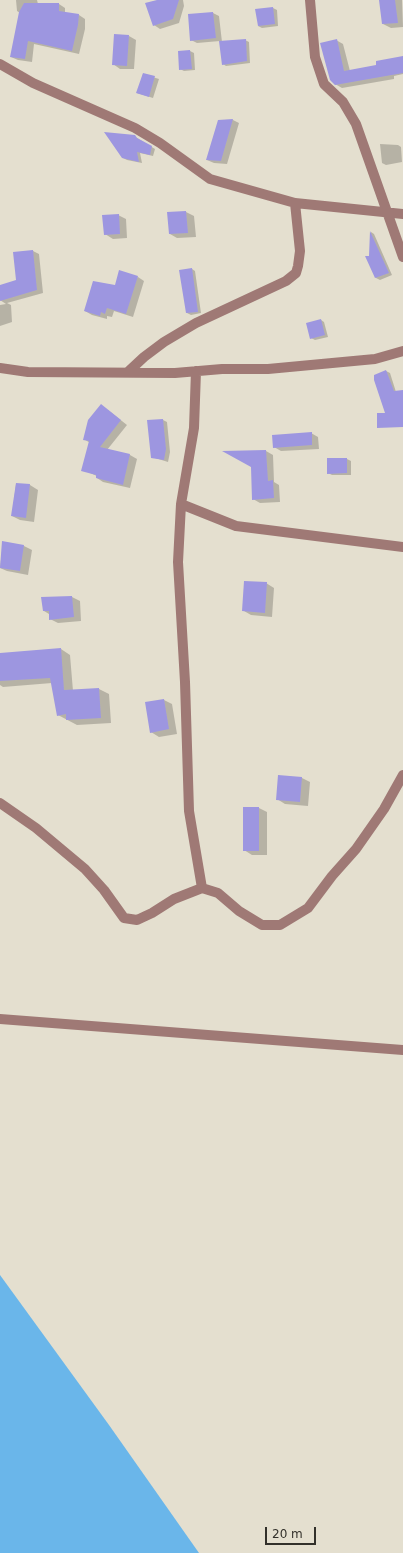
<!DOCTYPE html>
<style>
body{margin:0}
#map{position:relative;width:403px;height:1553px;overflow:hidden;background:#e4dfcf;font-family:"DejaVu Sans",sans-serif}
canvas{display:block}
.scale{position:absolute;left:265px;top:1527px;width:51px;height:18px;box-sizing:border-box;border:2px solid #32302a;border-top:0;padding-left:5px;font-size:12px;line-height:14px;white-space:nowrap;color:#32302a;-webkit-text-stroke:3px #e4dfcf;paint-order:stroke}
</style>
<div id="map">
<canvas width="403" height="1553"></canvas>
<div class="scale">20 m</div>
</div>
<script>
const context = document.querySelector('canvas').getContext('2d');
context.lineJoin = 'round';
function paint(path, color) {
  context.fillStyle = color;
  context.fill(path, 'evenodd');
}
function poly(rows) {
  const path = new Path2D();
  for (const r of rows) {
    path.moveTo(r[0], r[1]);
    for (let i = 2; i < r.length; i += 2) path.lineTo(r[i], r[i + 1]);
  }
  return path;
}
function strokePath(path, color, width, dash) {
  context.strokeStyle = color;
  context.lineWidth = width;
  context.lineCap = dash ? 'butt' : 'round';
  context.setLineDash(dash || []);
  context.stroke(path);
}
const water = poly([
 [0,1275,109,1425,199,1553,0,1553]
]);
const shadow = poly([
 [16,0,37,0,38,4,59,4,65,8,65,13,79,15,85,19,85,29,79,54,34,44,32,62,18,60,11,57,20,13,17,11],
 [157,0,183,0,184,6,179,23,160,29,154,25],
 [380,0,402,0,403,27,391,28,383,24],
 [273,8,277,10,278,26,262,28,258,26],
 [213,13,219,16,222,42,245,40,249,42,250,63,226,66,223,64,220,41,197,43,191,40,189,15],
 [129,36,136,40,134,69,120,69,113,64],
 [336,40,343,44,350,71,378,66,403,57,403,74,394,76,394,79,342,88,335,84],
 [190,51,194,53,195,70,184,71,180,69,179,52],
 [143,74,159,79,153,98,137,93],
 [233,120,239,123,227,164,214,163,207,160,219,121],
 [134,136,155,149,153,156,140,153,142,163,127,160,123,158],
 [380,144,398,145,401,147,402,162,386,165,382,163],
 [186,212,194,216,196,237,177,238,170,234,168,213],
 [118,215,126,219,127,238,113,239,105,234],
 [371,232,374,234,392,275,380,280,376,278,367,257,370,257],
 [33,251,39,254,43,293,7,303,11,305,12,322,0,326,0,305,6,304,0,300,0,286,17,281],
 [192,269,195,271,201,313,191,315,187,313],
 [138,277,144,281,133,317,114,311,112,317,107,316,107,319,92,315,85,311,115,286],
 [321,320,324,322,328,337,315,340,311,338],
 [386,371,390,373,396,392,403,391,403,408,385,408,374,376],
 [108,410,127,425,107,450,130,455,137,459,130,488,103,482,97,478,97,476,83,470,90,443,84,439],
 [163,420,167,422,170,452,168,462,152,457],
 [311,433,318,437,319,449,281,451,274,447],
 [266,451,273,455,274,482,279,485,280,502,260,503,253,499,252,467,226,452],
 [347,459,351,461,351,475,332,475,328,473],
 [16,484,30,485,38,490,34,522,20,520,12,516],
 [3,543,24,546,32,550,28,575,7,571,0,568],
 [266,583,274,588,272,617,251,615,244,611],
 [72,597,80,601,81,621,58,623,50,619,49,614,44,611],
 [61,649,70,655,73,691,99,689,109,694,111,723,77,725,58,715,52,683,3,687,0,685,0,654],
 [164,700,172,704,177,734,159,737,151,732,146,703],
 [279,776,302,778,310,782,308,806,285,804,277,799],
 [259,808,267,812,267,855,252,855,244,850]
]);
const building = poly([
 [157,0,179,0,173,19,153,26,145,3],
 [379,0,395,0,398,23,382,24],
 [24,3,59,3,59,11,79,14,78,25,72,51,28,41,25,59,10,57,19,12],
 [273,7,275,24,258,26,255,9],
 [213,12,216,38,190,41,188,14],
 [114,34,129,35,127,66,112,65],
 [246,39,247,61,222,65,219,41],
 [337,39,344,71,376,65,376,61,403,56,403,73,335,85,330,80,320,43],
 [190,50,192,69,179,70,178,51],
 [143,73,155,76,149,97,136,93],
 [233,119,221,161,206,160,218,120],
 [104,132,135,135,137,138,152,146,150,155,137,152,139,162,122,158],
 [186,211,188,233,169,234,167,212],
 [119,214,120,234,104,235,102,215],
 [370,231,389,273,375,278,365,256,369,256],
 [33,250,37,290,0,301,0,285,16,280,13,252],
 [192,268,198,312,186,313,179,270],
 [119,270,138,276,126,314,107,308,105,314,101,312,100,316,84,311,93,281,115,285],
 [321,319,325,335,310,339,306,323],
 [386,370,394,391,403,390,403,427,377,428,377,413,385,413,374,380,374,375],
 [101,404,121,420,100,447,130,454,123,485,96,478,96,475,81,471,89,441,83,440,88,420],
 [163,419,166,449,164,460,151,458,147,420],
 [312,432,312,445,273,448,272,435],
 [266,450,268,481,273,480,274,498,252,500,251,467,222,451],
 [327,458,347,458,347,473,327,474],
 [16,483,30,484,26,518,11,516],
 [2,541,24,545,20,571,0,568],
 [244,581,267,582,265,613,242,611],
 [72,596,74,617,49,620,49,611,43,611,41,597],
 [61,648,64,690,99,688,101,718,66,720,66,714,57,716,50,678,0,681,0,653],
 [164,699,169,729,150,733,145,702],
 [278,775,302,777,300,802,276,800],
 [243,807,259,807,259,851,243,851]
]);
const minor = poly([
 [310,0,315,57,324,84,343,102,356,124,403,257],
 [0,64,33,83,135,128,160,143,210,179,295,203,403,214],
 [0,368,28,372,175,373,222,369,268,369,375,359,403,351],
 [129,371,144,357,164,342,196,323,286,281,296,273,298,266,300,251,295,203],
 [196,371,194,428,181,504,178,562,185,682,189,811,202,888],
 [181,504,236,526,403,547],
 [0,803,36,828,85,869,104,890,124,918,137,920,152,913,174,899,202,888,218,893,239,911,262,925,280,925,308,908,332,876,356,849,384,809,403,775],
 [0,1019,403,1050]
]);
paint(water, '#6ab6ea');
paint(shadow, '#0003');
paint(building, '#9d96e0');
strokePath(minor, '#9f7975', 10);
</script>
